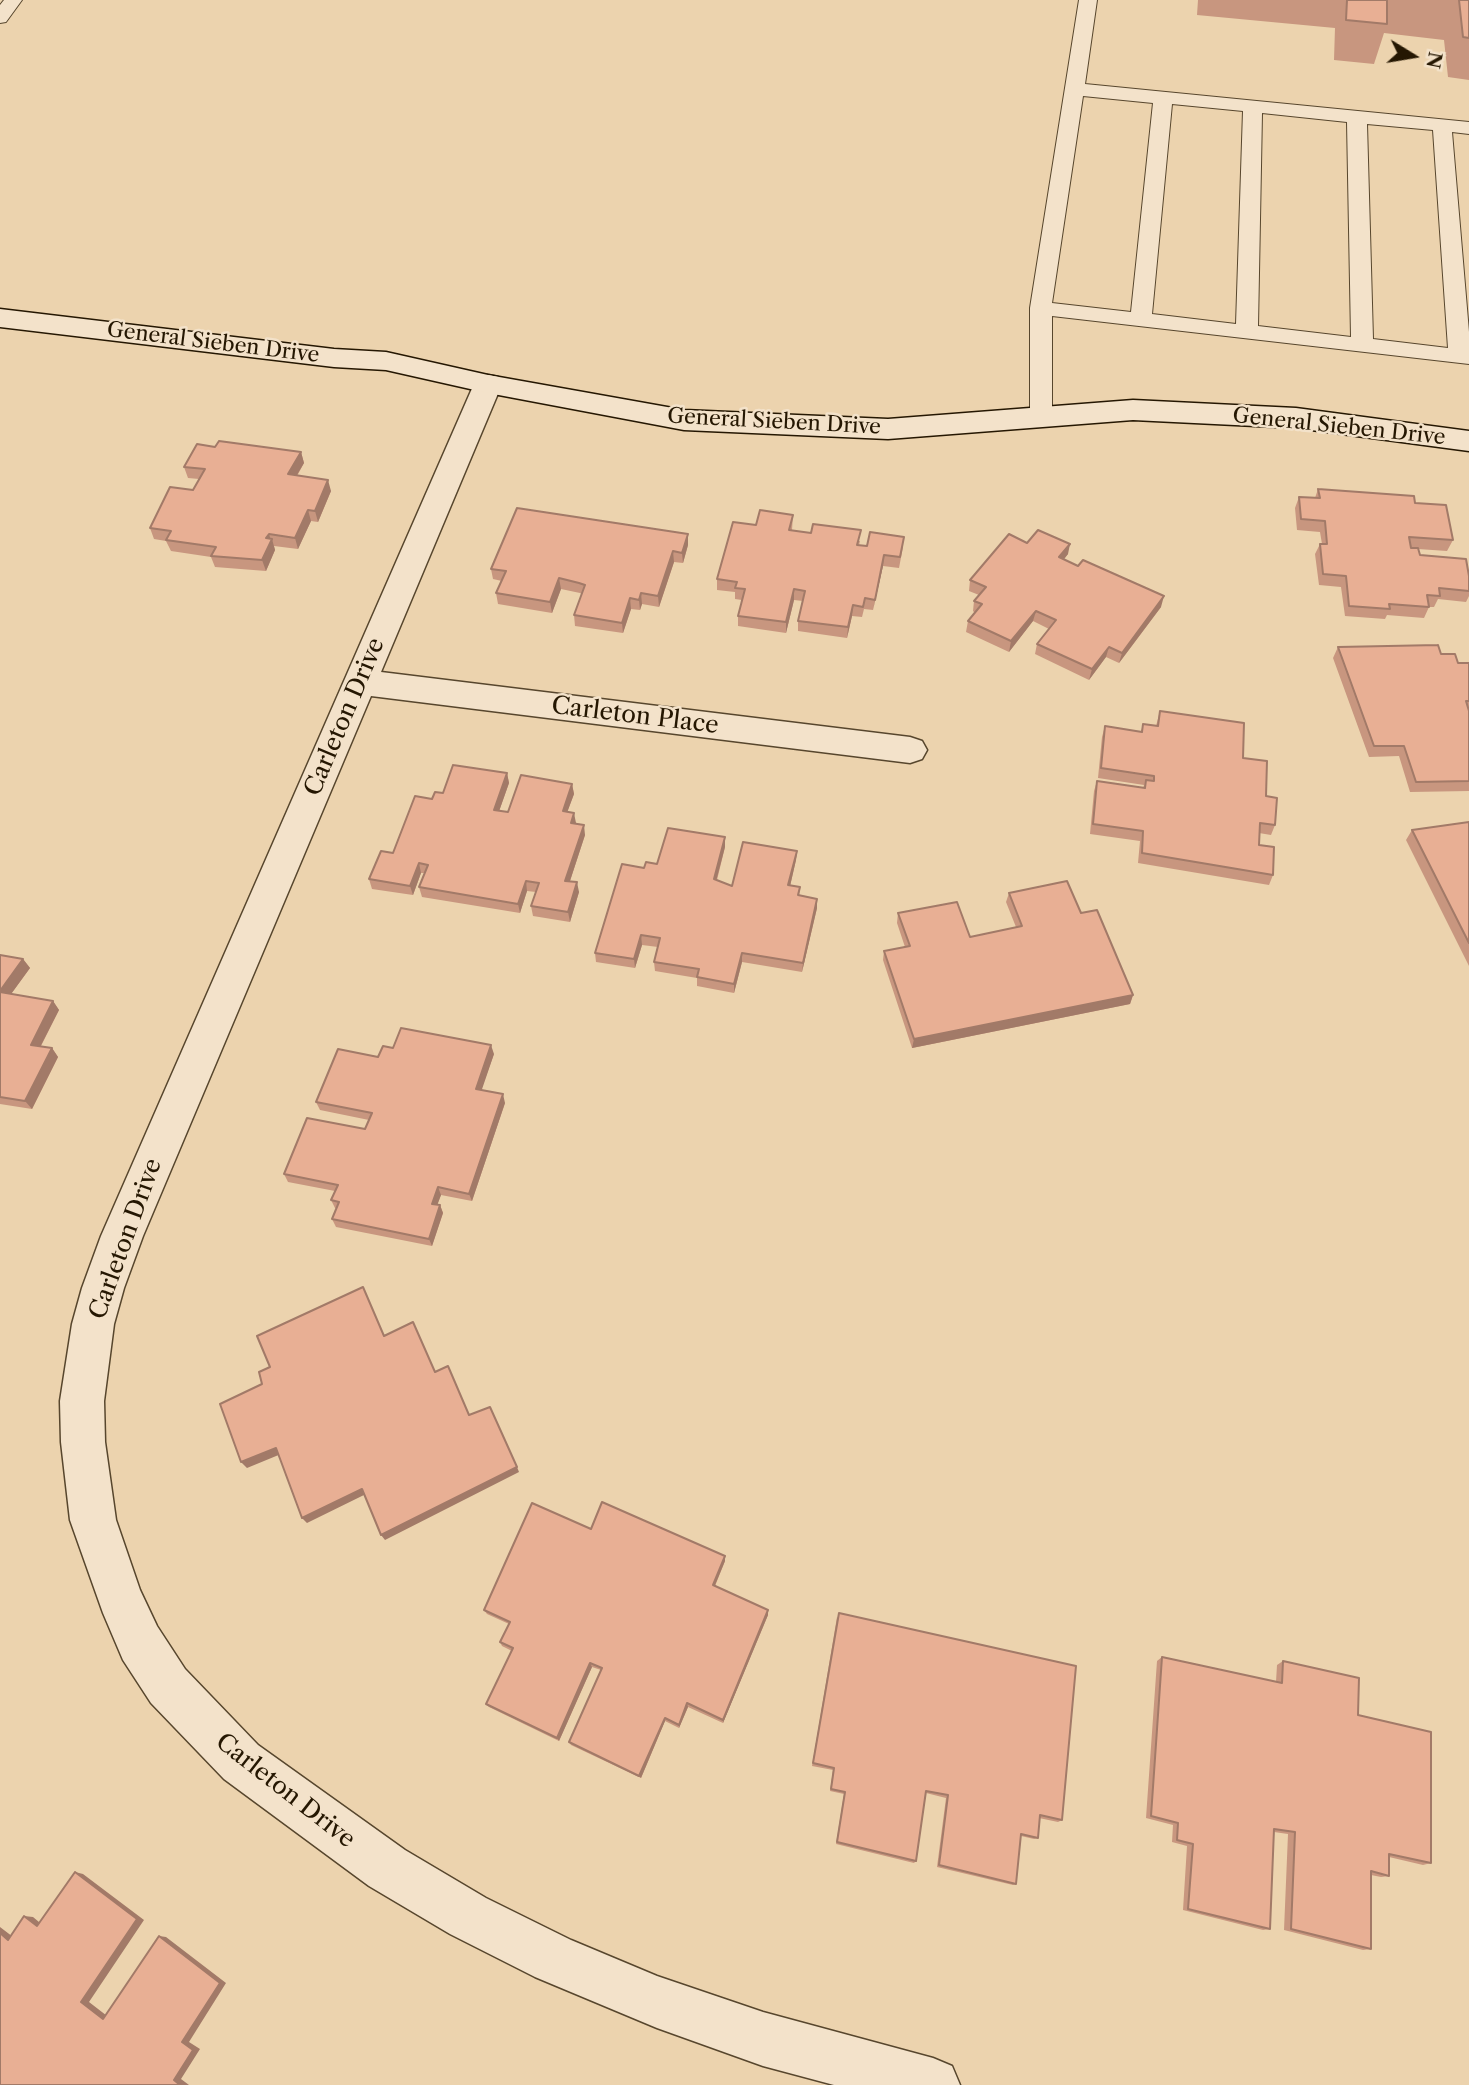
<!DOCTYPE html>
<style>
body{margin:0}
#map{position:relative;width:1469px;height:2085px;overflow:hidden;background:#ecd3ae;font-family:"Libre Caslon Text",serif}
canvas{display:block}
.north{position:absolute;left:1378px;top:21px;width:70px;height:70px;-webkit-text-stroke:5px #f3e2ca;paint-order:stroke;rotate:101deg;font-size:19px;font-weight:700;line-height:28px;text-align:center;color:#251702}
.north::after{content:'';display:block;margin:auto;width:24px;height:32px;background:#251702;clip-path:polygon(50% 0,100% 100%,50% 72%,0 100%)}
</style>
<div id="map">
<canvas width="1469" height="2085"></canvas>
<div class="north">N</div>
</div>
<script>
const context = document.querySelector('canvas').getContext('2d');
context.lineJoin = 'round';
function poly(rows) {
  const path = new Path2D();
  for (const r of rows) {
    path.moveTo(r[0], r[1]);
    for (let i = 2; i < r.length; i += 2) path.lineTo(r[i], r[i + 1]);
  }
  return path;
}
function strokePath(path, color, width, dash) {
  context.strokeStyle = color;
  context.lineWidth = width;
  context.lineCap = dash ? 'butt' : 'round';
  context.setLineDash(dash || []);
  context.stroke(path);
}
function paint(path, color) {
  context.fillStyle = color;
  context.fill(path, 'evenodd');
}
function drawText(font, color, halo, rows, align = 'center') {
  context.font = font + ' "Libre Caslon Text",serif';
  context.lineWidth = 5;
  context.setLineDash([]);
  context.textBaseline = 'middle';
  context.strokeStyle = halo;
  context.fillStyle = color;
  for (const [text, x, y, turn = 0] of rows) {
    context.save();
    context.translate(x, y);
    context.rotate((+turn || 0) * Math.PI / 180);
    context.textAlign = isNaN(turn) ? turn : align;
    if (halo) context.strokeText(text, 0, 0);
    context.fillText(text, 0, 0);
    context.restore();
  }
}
const lane = poly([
 [4,0,22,0,6,22,0,23,0,5,4,0],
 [1079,0,1097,0,1085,84,1469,122,1469,134,1452,132,1469,332,1469,364,1052,316,1052,417,1049,422,1041,424,1033,422,1030,417,1030,308,1079,0],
 [1083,96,1153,103,1131,312,1052,303,1083,96],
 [1172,104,1243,111,1236,324,1152,314,1172,104],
 [1262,113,1347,122,1351,337,1258,326,1262,113],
 [1367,124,1433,130,1448,348,1373,339,1367,124]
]);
const street = poly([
 [488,375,498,377,502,384,381,672,910,737,922,741,927,750,922,759,910,763,371,696,143,1236,124,1288,114,1324,104,1401,105,1442,116,1520,140,1590,157,1626,185,1669,258,1745,405,1850,486,1898,571,1940,657,1976,763,2012,933,2058,952,2066,960,2085,834,2085,763,2066,657,2028,535,1977,450,1934,369,1886,224,1779,151,1703,123,1660,103,1613,70,1520,61,1442,60,1401,72,1324,82,1288,101,1236,474,384,478,377,488,375]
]);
const secondary = poly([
 [0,309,334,349,386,352,488,375,684,410,888,419,1133,400,1296,408,1469,431,1469,451,1296,428,1133,420,888,439,684,430,488,393,386,370,334,367,0,327,0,309]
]);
const wall = poly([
 [1198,0,1469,0,1469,80,1448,77,1444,40,1384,33,1374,64,1334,60,1335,28,1197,15],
 [215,447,301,452,304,463,297,476,331,491,318,522,311,521,298,549,274,546,275,550,266,571,215,567,211,557,171,551,166,541,154,539,150,528,193,490,199,479,188,478,184,467],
 [1318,489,1415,503,1453,540,1447,551,1418,549,1420,555,1469,576,1469,596,1466,602,1438,599,1434,607,1429,607,1424,618,1387,615,1385,619,1345,616,1341,587,1319,585,1315,554,1320,544,1322,544,1320,532,1297,530,1295,508,1299,497,1315,498],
 [793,515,792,530,860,541,859,545,903,547,899,568,883,566,873,610,864,609,862,617,852,616,847,638,798,631,798,621,803,601,794,600,786,633,738,626,738,616,742,600,735,599,735,592,717,590,717,579,756,525],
 [1027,543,1068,554,1064,559,1161,607,1119,663,1106,657,1089,680,1035,654,1037,644,1049,629,1033,621,1009,652,966,632,968,621,975,613,973,611,974,601,979,595,969,591,970,580],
 [688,545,683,563,674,562,659,607,642,604,640,610,631,609,623,633,575,626,574,615,582,594,580,593,561,589,552,613,498,604,496,593,502,581,493,579,491,569],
 [1338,647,1441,654,1458,663,1469,663,1469,791,1410,792,1399,756,1369,757,1333,658],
 [1160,711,1243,758,1266,796,1275,825,1271,835,1259,833,1259,845,1273,875,1269,885,1138,863,1140,841,1090,834,1094,791,1097,781,1143,788,1144,785,1098,778,1102,737,1105,726,1141,732,1143,724,1156,726],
 [507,773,509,783,499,811,508,812,572,784,574,794,567,812,585,835,570,881,579,892,570,922,533,916,531,906,536,892,527,891,520,913,422,897,419,887,425,873,421,873,413,895,372,889,369,879,393,853,432,799,443,793],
 [1469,822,1469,966,1406,840,1412,830],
 [725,847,717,880,732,886,797,851,796,860,790,886,800,887,799,896,817,899,817,908,802,972,742,962,734,993,697,986,697,978,655,971,654,962,658,947,642,945,635,968,596,962,595,953,657,864],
 [1009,893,1081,913,1133,995,1130,1004,912,1048,883,960,884,951,905,947,897,923,898,913,970,937,1016,927,1006,902],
 [0,955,23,959,30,968,11,994,53,1001,59,1010,41,1046,52,1048,58,1057,32,1109,0,1104],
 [393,1048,494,1054,481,1090,505,1103,472,1201,441,1195,437,1205,440,1205,443,1213,432,1246,336,1227,332,1219,337,1208,335,1208,331,1200,335,1191,288,1182,284,1174,365,1129,369,1120,320,1110,316,1102,378,1057],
 [591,1529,725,1561,715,1586,768,1610,768,1615,723,1723,688,1707,679,1728,665,1721,641,1778,571,1745,569,1742,601,1670,592,1667,559,1741,489,1707,486,1704,512,1651,502,1646,500,1642,509,1624,487,1614,484,1610],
 [837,1617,1062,1820,1058,1822,1039,1818,1038,1838,1034,1839,1021,1836,1016,1884,1013,1885,937,1867,946,1798,926,1793,916,1861,914,1863,836,1844,844,1794,830,1791,833,1770,812,1766],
 [1162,1657,1276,1682,1277,1665,1283,1661,1358,1715,1431,1863,1423,1865,1389,1857,1389,1876,1381,1877,1371,1875,1371,1949,1363,1950,1284,1930,1288,1834,1274,1832,1270,1929,1263,1930,1183,1910,1187,1846,1172,1842,1173,1825,1146,1818,1157,1661]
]);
const shadedWall = poly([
 [301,452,304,463,291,485,288,474],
 [328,480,331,491,318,522,315,511],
 [308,510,311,521,298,549,295,538],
 [269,534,271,541,272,539,275,550,266,571,262,560,266,538],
 [688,534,688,545,683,563,682,553],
 [1070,544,1068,554,1057,568,1059,557],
 [673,551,674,562,659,607,658,596],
 [884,555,883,566,873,610],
 [559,578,561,589,552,613,550,602],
 [794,589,794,600,786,633,786,622],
 [641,593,642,604,640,610,639,600],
 [1164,596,1161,607,1119,663,1122,653],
 [630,598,631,609,623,633,622,623],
 [853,605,852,616,847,638,848,627],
 [1036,611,1033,621,1009,652,1011,641],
 [1109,647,1106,657,1089,680,1092,669],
 [507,773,509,783,496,820,494,810],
 [572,784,574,794,564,821,563,811],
 [574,813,576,823,573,833,571,823],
 [584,825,585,835,567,890,565,881],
 [725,837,725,847,714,889,714,879],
 [797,851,796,860,788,895,788,885],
 [419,863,421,873,413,895,410,886],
 [526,881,527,891,520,913,518,904],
 [577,882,579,892,570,922,568,912],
 [817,899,817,908,802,972,803,963],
 [641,935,642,945,635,968,634,959],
 [742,953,742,962,734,993,734,984],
 [23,959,30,968,6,1001,0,991],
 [1133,995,1130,1004,912,1048,914,1039],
 [53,1001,59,1010,37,1053,31,1045],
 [491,1045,494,1054,479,1098,476,1089],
 [52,1048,58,1057,32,1109,25,1101],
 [503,1094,505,1103,472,1201,469,1194],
 [438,1187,441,1195,435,1211,432,1204],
 [440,1205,443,1213,432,1246,429,1239],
 [276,1448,281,1454,247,1468,241,1462],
 [517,1467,519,1472,385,1540,381,1535],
 [362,1489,366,1494,307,1523,302,1518],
 [725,1556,725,1561,713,1590,713,1585],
 [768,1610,768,1615,723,1723,723,1720],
 [590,1663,592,1667,559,1741,557,1738],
 [687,1703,688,1707,679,1728,679,1725],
 [665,1718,665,1721,641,1778,639,1776],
 [75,1872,83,1874,144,1920,89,2002,111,2019,103,2019,81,2002],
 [24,1916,33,1917,45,1927,37,1926],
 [0,1927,17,1940,8,1940,0,1933],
 [159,1936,166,1937,226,1983,189,2042,200,2049,181,2079,189,2085,180,2085,174,2080,182,2042]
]);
const building = poly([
 [1347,0,1387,0,1387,24,1346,20,1347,0],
 [1459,0,1469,0,1469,38,1463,37,1459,0],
 [219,441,301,452,288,474,328,480,315,511,308,510,295,538,269,534,266,538,272,539,262,560,211,556,216,547,166,540,171,531,150,528,170,487,193,490,205,469,184,467,197,444,215,447,219,441],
 [1318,489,1414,496,1415,503,1446,505,1453,540,1409,537,1411,548,1418,548,1420,555,1466,559,1469,576,1469,591,1439,588,1440,596,1427,595,1429,607,1389,604,1390,609,1349,606,1346,576,1323,574,1320,544,1327,544,1325,521,1301,519,1299,497,1320,498,1318,489],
 [517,508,688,534,682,553,673,551,658,596,641,593,639,600,630,598,622,623,574,615,585,585,579,583,559,578,550,602,496,593,506,571,491,569,517,508],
 [760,510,793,515,789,530,811,533,813,524,861,530,857,545,867,546,870,532,904,537,900,557,884,555,875,600,865,598,863,607,853,605,848,627,798,621,805,591,794,589,786,622,738,616,745,589,735,588,737,582,717,579,733,522,756,525,760,510],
 [1038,530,1070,544,1059,557,1078,566,1083,560,1164,596,1122,653,1109,647,1092,669,1037,644,1056,620,1036,611,1011,641,968,621,982,604,974,601,986,587,970,580,1009,534,1027,543,1038,530],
 [1438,645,1441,654,1455,654,1458,663,1469,663,1469,701,1466,701,1469,711,1469,781,1416,782,1404,746,1374,746,1338,647,1438,645],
 [1160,711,1244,723,1243,758,1267,761,1266,796,1277,798,1275,825,1260,823,1259,845,1274,847,1273,875,1142,853,1143,831,1093,824,1097,781,1145,788,1146,780,1154,781,1154,776,1101,768,1105,726,1142,732,1143,724,1158,726,1160,711],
 [453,765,507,773,494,810,508,812,521,775,572,784,563,811,574,813,571,823,584,825,565,881,577,882,568,912,531,906,539,883,526,881,518,904,419,887,428,865,419,863,410,886,369,879,381,851,393,853,415,796,432,799,435,792,443,793,453,765],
 [1469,822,1469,943,1412,830,1469,822],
 [668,828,725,837,714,879,732,886,743,842,797,851,788,885,800,887,798,895,817,899,803,963,742,953,734,984,697,977,699,969,654,962,660,938,641,935,634,959,595,953,622,864,644,868,646,862,657,864,668,828],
 [1067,881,1081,913,1097,910,1133,995,914,1039,884,951,910,946,898,913,957,902,970,937,1022,926,1009,893,1067,881],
 [0,955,23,959,0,991,0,955],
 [0,992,53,1001,31,1045,52,1048,25,1101,0,1097,0,992],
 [401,1028,491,1045,476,1089,503,1094,469,1194,438,1187,432,1204,440,1205,429,1239,332,1219,339,1202,331,1200,338,1185,284,1174,307,1118,365,1129,372,1113,316,1102,338,1049,378,1057,383,1046,393,1048,401,1028],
 [363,1287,384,1336,413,1322,435,1372,448,1366,469,1415,490,1407,517,1467,381,1535,362,1489,302,1518,276,1448,241,1462,220,1404,262,1384,259,1372,270,1367,257,1336,363,1287],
 [602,1502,725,1556,713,1585,768,1610,723,1720,687,1703,679,1725,665,1718,639,1776,569,1742,602,1668,590,1663,557,1738,486,1704,513,1648,500,1642,510,1622,484,1610,532,1503,591,1529,602,1502],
 [839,1613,1076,1666,1062,1820,1040,1815,1038,1838,1021,1834,1016,1884,939,1865,948,1795,926,1791,916,1861,837,1842,845,1792,831,1789,834,1768,813,1763,839,1613],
 [1162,1657,1282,1683,1283,1661,1359,1678,1358,1715,1431,1732,1431,1863,1389,1854,1389,1876,1371,1871,1371,1949,1291,1929,1295,1832,1274,1829,1270,1929,1188,1909,1193,1844,1177,1840,1178,1823,1151,1816,1162,1657],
 [75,1872,137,1919,81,2002,103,2019,159,1936,220,1983,182,2042,193,2050,174,2080,180,2085,0,2085,0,1933,8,1940,24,1916,37,1926,75,1872]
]);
const farStreetnames = [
 ["General Sieben Drive",213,343,7],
 ["General Sieben Drive",774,422,3],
 ["General Sieben Drive",1339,427,6]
];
const streetNames = [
 ["Carleton Place",635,716,7],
 ["Carleton Drive",345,717,-67],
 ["Carleton Drive",126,1239,-70],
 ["Carleton Drive",285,1791,38]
];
strokePath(lane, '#57462d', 2);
strokePath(street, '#57462d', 3);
strokePath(secondary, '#251702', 3);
paint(lane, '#f3e2ca');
paint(street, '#f3e2ca');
paint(secondary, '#f3e2ca');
paint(wall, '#c8967f');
paint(shadedWall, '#a27a68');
paint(building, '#e8af94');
strokePath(building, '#a27a68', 2);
drawText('21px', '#251702', '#f3e2ca', farStreetnames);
drawText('24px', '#251702', '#f3e2ca', streetNames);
</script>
